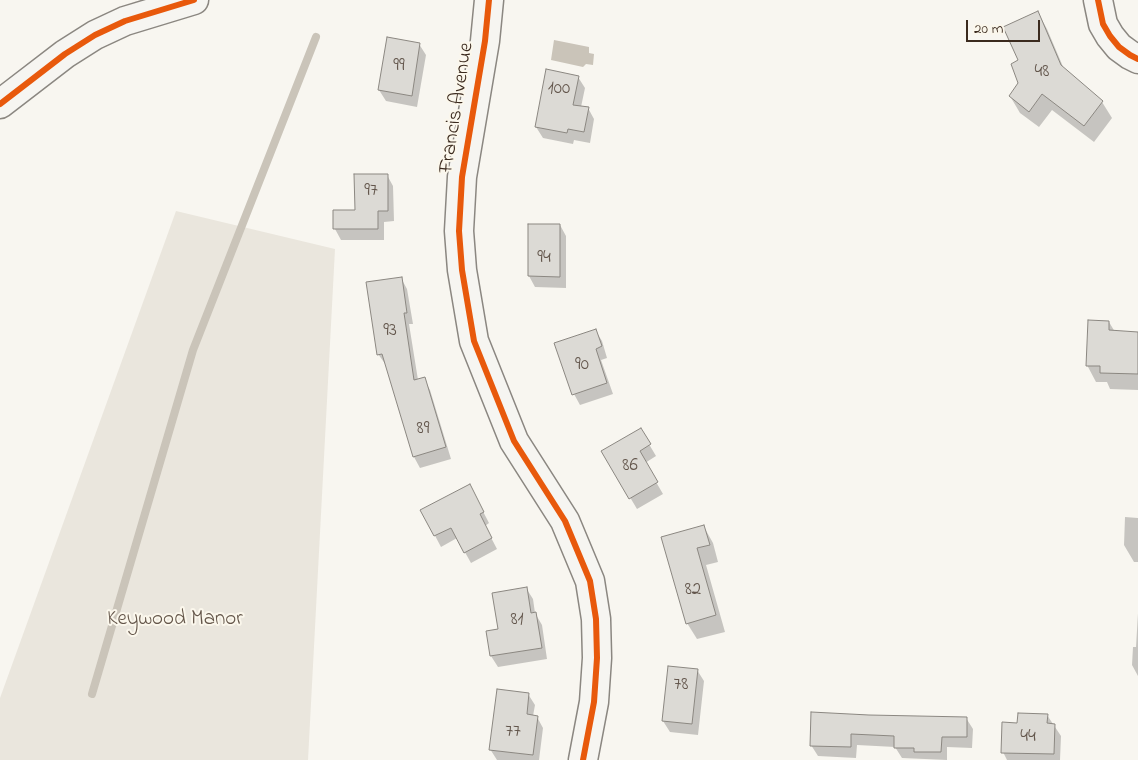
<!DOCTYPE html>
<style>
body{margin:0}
#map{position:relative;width:1138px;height:760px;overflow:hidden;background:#f8f6f0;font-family:"Indie Flower",sans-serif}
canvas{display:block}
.scale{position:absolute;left:966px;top:20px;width:74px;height:22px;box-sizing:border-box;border:2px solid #3b2a1e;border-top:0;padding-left:6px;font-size:15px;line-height:18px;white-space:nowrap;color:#3b2a1e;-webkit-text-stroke:4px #fbf7ec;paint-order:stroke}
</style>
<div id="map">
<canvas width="1138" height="760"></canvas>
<div class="scale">20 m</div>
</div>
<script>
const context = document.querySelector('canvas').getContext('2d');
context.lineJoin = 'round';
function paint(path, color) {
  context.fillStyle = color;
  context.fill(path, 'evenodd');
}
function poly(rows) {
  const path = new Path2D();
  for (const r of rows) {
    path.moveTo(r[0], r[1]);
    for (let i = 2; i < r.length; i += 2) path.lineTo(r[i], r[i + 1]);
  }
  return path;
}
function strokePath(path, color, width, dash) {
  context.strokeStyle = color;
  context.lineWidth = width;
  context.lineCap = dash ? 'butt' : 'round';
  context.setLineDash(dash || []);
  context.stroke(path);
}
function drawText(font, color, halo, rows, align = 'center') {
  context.font = font + ' "Indie Flower",sans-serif';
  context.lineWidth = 4;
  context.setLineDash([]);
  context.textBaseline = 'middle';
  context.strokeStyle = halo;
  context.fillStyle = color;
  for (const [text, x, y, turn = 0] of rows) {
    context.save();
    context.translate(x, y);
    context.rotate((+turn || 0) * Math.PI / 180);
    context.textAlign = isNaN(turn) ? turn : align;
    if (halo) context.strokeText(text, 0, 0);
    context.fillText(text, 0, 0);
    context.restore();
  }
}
const green = poly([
 [176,211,335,249,308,760,0,760,0,698]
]);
const water = poly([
 [554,40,589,47,589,53,594,54,593,65,586,64,583,67,551,60]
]);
const shadow = poly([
 [1038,13,1047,29,1064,69,1102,102,1112,118,1094,142,1052,110,1039,127,1020,113,1010,96,1020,84,1020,61],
 [419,44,426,55,417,107,386,101,379,90],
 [578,77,585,88,581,107,588,108,594,119,590,143,574,140,573,144,543,138,536,127],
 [387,175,393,186,394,221,384,222,384,240,341,240,335,229,335,212,356,212],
 [529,225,560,225,566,236,566,288,535,287,529,276],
 [401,278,407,289,413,324,409,324,418,380,424,379,430,390,451,459,420,468,414,457,386,365,378,354],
 [1109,322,1115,332,1138,333,1138,390,1110,389,1107,382,1096,382,1087,365],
 [595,330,602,341,607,358,601,360,613,394,580,405,574,394],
 [640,429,656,456,645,463,663,494,637,509,603,452],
 [475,496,489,523,485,526,497,549,471,563,457,538,441,547,422,511],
 [1125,517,1138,518,1138,562,1134,562,1124,545],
 [704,527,713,543,718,562,706,565,725,632,697,639,687,623,662,538],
 [526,588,533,599,535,613,542,625,547,659,498,667,491,656,499,630],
 [1138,613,1138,676,1132,665,1133,647,1136,647],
 [697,670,704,681,698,735,670,732,663,721],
 [528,694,535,705,533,716,537,717,543,728,539,760,497,760,490,749],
 [1047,715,1061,736,1060,760,1007,760,1003,752,1019,724],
 [869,716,966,718,973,729,972,748,947,747,947,760,902,758,895,747,857,745,856,758,818,756,811,745]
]);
const stream = poly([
 [92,694,193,350,316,37]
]);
const building = poly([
 [1038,11,1061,65,1103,101,1084,126,1042,94,1029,112,1009,96,1018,83,1011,64,1018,60,1003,27,1038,11],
 [387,37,420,43,412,96,378,90,387,37],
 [546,69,579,76,573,105,589,107,584,132,568,129,567,133,535,127,546,69],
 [354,174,388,174,388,211,378,211,378,229,333,229,333,210,355,210,354,174],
 [528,224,560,224,560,277,528,276,528,224],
 [402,277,407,313,404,313,414,380,425,377,446,447,413,457,382,354,377,355,366,282,402,277],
 [1088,320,1109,321,1109,330,1138,332,1138,374,1100,373,1100,366,1086,366,1088,320],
 [596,329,602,346,596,349,607,383,572,395,554,343,596,329],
 [641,428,651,444,640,451,658,482,629,499,601,451,641,428],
 [470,484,484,512,480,514,492,538,464,553,451,528,434,536,420,510,470,484],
 [704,525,710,545,697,548,716,615,686,624,661,537,704,525],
 [527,587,531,613,536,612,542,648,490,656,486,631,498,629,492,593,527,587],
 [668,666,698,669,692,724,662,721,668,666],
 [497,689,529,693,527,714,538,716,533,755,489,750,497,689],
 [811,712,869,715,967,717,967,737,942,737,941,752,914,752,914,748,894,748,894,736,851,734,851,747,810,746,811,712],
 [1018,713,1048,714,1047,723,1055,724,1054,754,1001,753,1002,722,1017,723,1018,713]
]);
const minor = poly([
 [489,0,485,41,462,177,459,231,462,270,474,341,514,441,565,521,590,581,596,619,597,658,594,702,583,760],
 [1098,0,1103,24,1110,36,1119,47,1130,55,1138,59],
 [0,104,65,54,95,35,125,21,194,0]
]);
const cycleway = poly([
 [489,0,485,41,462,177,459,231,462,270,474,341,514,441,565,521,590,581,596,619,597,658,594,702,583,760],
 [1098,0,1103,24,1110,36,1119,47,1130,55,1138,59],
 [0,104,65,54,95,35,125,21,194,0]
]);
const numberNames = [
 ["99",399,67],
 ["48",1042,73],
 ["100",559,90],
 ["97",371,192],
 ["94",544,259],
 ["93",390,332],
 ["90",582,366],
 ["89",423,430],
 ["86",630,467],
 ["82",693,591],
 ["81",517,621],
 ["78",681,686],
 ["77",513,733],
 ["44",1028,738]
];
const streetNames = [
 ["Francis Avenue",458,108,-81]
];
const parkNames = [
 ["Keywood Manor",175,621]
];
paint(green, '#eae6dd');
paint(water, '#cac4b9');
paint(shadow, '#0003');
strokePath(stream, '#cac4b9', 8);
paint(building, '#dcdad5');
strokePath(building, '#8b8781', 1);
strokePath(minor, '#8b8781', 31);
strokePath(minor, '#f6f5f1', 28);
strokePath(cycleway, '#e8590c', 6);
drawText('19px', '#63564c', null, numberNames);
drawText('21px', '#3b2a1e', '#fbf7ec', streetNames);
drawText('21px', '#64564a', '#fbf7ec', parkNames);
</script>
